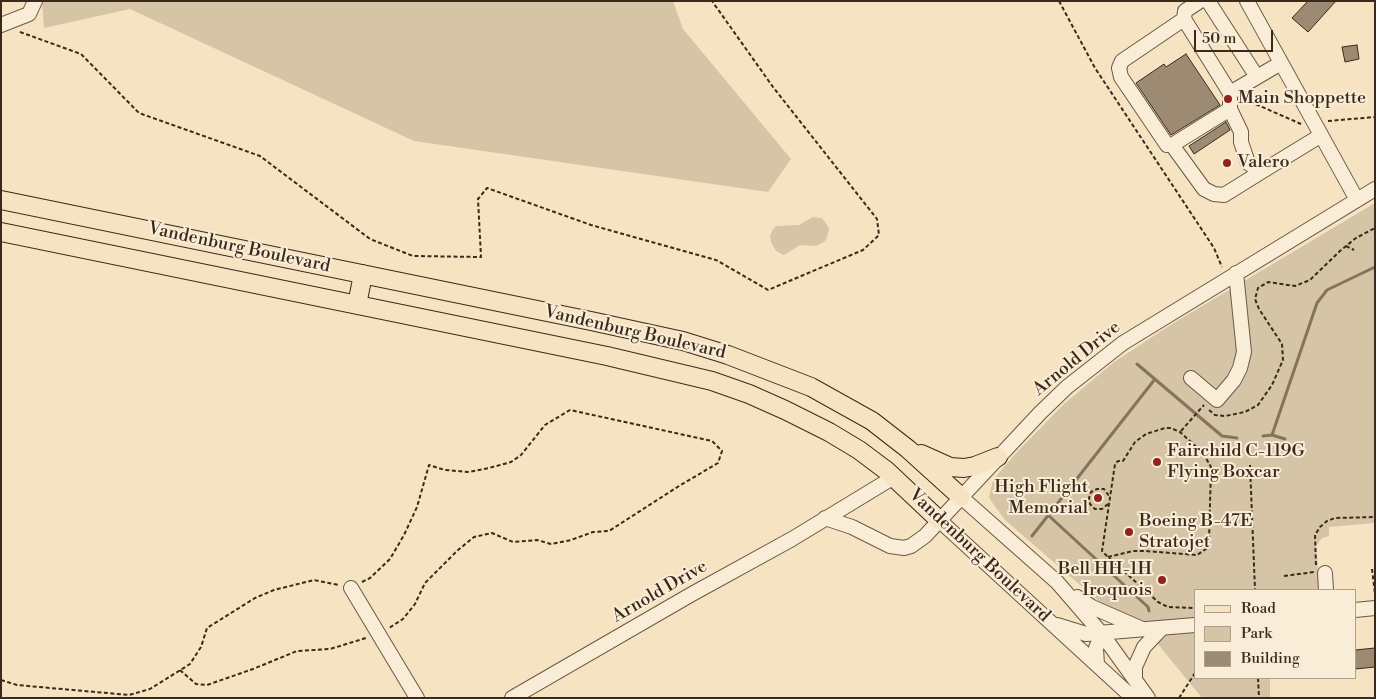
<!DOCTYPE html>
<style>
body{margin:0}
#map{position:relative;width:1376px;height:699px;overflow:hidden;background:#f6e3c2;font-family:"Libre Bodoni",serif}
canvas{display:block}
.frame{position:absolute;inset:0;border:2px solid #3b2a1b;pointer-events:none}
.legend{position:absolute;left:1194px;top:589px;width:162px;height:90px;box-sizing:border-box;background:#f9edd7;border:1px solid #ad9f8c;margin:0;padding:6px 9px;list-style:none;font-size:15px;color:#3b2a1b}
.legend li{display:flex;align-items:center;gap:10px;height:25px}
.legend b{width:25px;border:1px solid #ad9f8c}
.scale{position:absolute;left:1194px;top:30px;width:79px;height:22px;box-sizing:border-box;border:2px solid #3b2a1b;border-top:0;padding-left:6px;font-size:15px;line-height:18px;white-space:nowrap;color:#3b2a1b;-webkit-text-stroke:4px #f9edd7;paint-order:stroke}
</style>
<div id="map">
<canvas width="1376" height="699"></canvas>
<div class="frame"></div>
<ul class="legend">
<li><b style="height:6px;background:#f6e3c2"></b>Road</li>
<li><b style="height:14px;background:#d6c4a6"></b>Park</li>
<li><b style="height:14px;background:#9c8a72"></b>Building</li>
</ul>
<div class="scale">50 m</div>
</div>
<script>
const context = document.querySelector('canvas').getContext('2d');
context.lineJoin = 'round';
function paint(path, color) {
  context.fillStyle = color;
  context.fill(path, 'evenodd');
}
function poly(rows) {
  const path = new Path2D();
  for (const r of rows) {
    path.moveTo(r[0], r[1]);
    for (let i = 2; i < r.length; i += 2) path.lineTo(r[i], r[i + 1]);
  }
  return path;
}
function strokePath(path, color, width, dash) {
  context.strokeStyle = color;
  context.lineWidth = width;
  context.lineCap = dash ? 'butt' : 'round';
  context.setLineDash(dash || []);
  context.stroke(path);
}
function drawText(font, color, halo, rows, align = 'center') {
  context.font = font + ' "Libre Bodoni",serif';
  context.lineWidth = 4;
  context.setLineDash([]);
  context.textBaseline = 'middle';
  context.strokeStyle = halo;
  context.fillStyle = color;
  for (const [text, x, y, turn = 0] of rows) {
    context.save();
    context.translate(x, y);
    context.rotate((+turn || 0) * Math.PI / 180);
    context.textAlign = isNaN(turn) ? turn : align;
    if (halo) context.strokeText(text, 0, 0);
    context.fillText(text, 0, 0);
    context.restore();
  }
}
const green = poly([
 [42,1,673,1,683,29,791,159,768,192,414,141,130,9,44,28],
 [1375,203,1375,523,1329,527,1329,536,1322,538,1316,546,1320,590,1195,590,1195,678,1270,678,1270,698,1202,698,1157,643,1102,604,1005,520,989,498,993,480,1017,452,1064,404,1114,362,1172,324],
 [813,217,822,218,829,228,827,238,824,242,816,246,800,245,784,255,776,251,771,242,770,236,772,231,776,226,799,225]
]);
const stream = poly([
 [1137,364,1222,436,1237,438],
 [1272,435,1317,303,1327,290,1375,267],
 [1263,436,1272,435,1285,439],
 [1048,515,1148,607,1149,611],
 [1032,536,1155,379]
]);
const building = poly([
 [1308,1,1336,1,1308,32,1292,18,1308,1],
 [1357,45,1359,59,1345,62,1342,47,1357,45],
 [1186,54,1220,105,1171,135,1136,83,1164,64,1166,67,1186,54],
 [1226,122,1230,130,1194,154,1189,146,1226,122],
 [1375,648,1375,667,1355,669,1355,650,1375,648]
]);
const path = poly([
 [1059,1,1095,68,1214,248,1222,267],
 [20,32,81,54,139,113,260,156,370,239,413,256,481,257,478,199,487,188,591,225,716,260,768,290,863,250,879,235,877,219,773,87,712,1],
 [1244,99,1301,124],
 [1328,121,1375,117],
 [1346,246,1354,250],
 [1209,410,1215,415,1225,416,1245,412,1258,405,1272,385,1283,360,1282,344,1259,309,1255,299,1258,288,1268,282,1295,286,1310,280,1341,250,1356,238,1375,228],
 [1181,431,1204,405],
 [1250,465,1255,590],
 [1108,504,1102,509,1095,509,1090,504,1089,498,1091,492,1097,489,1104,489,1109,496],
 [1108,557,1133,551,1145,551,1197,555,1206,549,1209,541,1211,467,1203,453,1180,432,1171,428,1165,428,1146,434,1135,442,1123,461,1118,461,1115,464,1102,551,1108,557,1158,602,1168,607,1195,608],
 [1316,565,1315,535,1320,527,1327,521,1335,518,1375,517],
 [1372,569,1375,594],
 [1284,576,1314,572],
 [362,582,370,578,390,559,404,535,417,507,429,465,445,470,469,472,489,468,511,462,521,455,545,425,570,410,712,441,722,451,718,463,679,486,609,531,593,532,571,540,551,544,537,540,513,542,492,533,474,537,458,550,425,583,415,604,403,619,389,628],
 [180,670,196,684,207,685,253,669,297,651,330,649,366,638],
 [1258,678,1259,698],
 [1,680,17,685,129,695,150,689,190,664,201,647,207,628,255,598,274,590,314,580,339,585],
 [1179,698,1195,673]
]);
const minor = poly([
 [1200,1,1185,11,1184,19,1230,93],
 [1208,1,1257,77],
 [1247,1,1357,200],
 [1,25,29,14,35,1],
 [1281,63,1230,93,1230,109,1241,132,1241,142,1248,163,1261,172,1320,136],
 [1230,109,1172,145,1204,189,1214,194,1224,195,1261,172],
 [1172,145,1167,145,1121,77,1119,68,1122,61,1184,19],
 [1191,378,1217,400,1234,380,1240,368,1244,352,1236,273],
 [961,497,1057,582,1102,634,1148,698],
 [825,518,852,527,890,546,904,548,911,546,925,536,1040,413,1067,387,1123,343,1375,189],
 [939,520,1133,698],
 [1325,573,1326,590],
 [351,588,417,698],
 [1077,597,1092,607,1140,628],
 [1355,610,1375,608],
 [1057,625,1086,634,1195,625],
 [1097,665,1096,648,1102,634],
 [1135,678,1135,667,1144,647,1162,628],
 [512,698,692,594,792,539,894,477]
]);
const major = poly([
 [1,200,591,321,683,341,728,355,811,387,872,421,908,449,961,497],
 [1,232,607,356,712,381,749,394,785,410,829,432,859,450,887,471,939,520],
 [357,305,363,274],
 [921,454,950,467,964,468,975,466,998,457]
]);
const markers = [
 [1228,99,5,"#8f2418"],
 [1227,163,5,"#8f2418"],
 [1157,462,5,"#8f2418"],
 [1098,498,5,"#8f2418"],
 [1129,532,5,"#8f2418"],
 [1162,580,5,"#8f2418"]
];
const poiNames = [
 ["Main Shoppette",1238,99],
 ["Valero",1237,163],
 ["Fairchild C-119G",1167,452],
 ["Flying Boxcar",1167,473],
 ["High Flight",1088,488,"right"],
 ["Memorial",1088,509,"right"],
 ["Boeing B-47E",1139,522],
 ["Stratojet",1139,543],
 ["Bell HH-1H",1152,570,"right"],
 ["Iroquois",1152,591,"right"]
];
const streetNames = [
 ["Vandenburg Boulevard",239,248,12],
 ["Vandenburg Boulevard",635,333,13],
 ["Arnold Drive",1077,359,-39],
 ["Vandenburg Boulevard",979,556,43],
 ["Arnold Drive",660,592,-30]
];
paint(green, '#d6c4a6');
strokePath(stream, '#85735d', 3);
paint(building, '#9c8a72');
strokePath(building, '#3b2a1b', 1);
strokePath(minor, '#6a5845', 16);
strokePath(major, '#3b2a1b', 20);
strokePath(path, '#3b2a1b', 2, [4, 2.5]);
strokePath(minor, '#f9edd7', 14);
strokePath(major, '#f6e3c2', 18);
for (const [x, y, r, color] of markers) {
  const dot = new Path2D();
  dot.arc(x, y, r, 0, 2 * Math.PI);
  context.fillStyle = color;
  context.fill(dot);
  strokePath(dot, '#f9edd7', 2);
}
drawText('18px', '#3b2a1b', '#f9edd7', poiNames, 'left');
drawText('18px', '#3b2a1b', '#f9edd7', streetNames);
</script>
